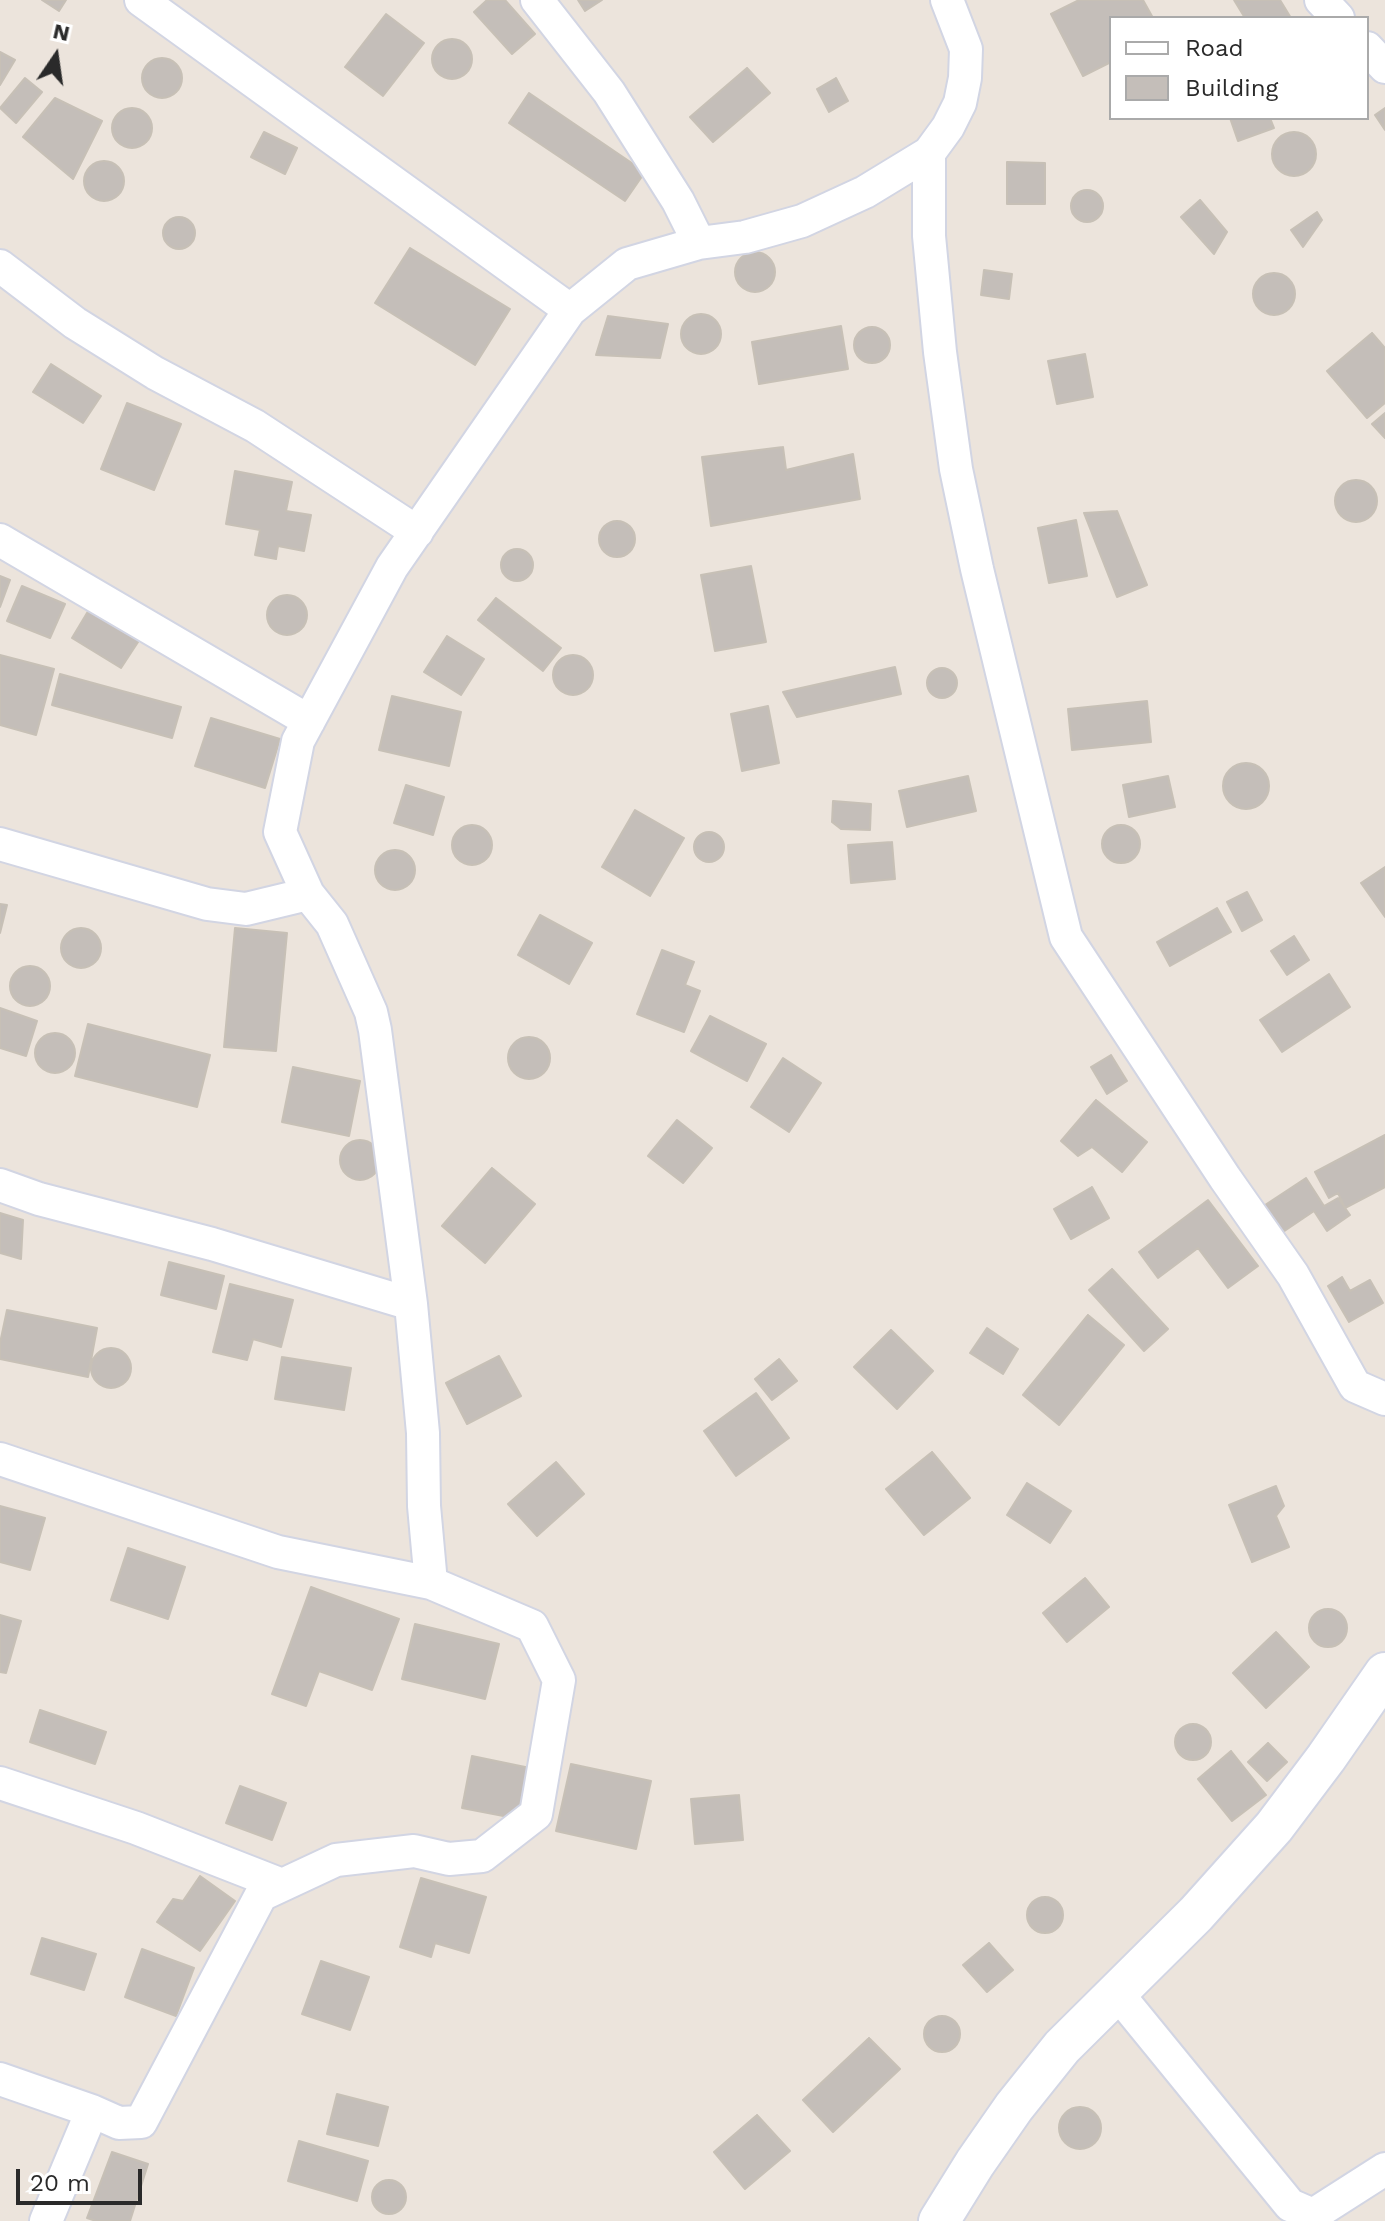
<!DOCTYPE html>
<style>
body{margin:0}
#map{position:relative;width:1385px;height:2221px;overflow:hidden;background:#ece4dc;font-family:"Work Sans",sans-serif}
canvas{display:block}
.legend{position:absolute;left:1109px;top:16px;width:260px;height:104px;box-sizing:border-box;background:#fff;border:2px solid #aaa;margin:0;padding:10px 14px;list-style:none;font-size:24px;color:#2a2a2a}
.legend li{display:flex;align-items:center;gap:16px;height:40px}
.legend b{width:40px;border:2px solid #aaa}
.north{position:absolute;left:16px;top:16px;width:80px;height:80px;-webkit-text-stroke:6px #fff;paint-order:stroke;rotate:13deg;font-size:22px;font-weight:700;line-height:32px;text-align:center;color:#2a2a2a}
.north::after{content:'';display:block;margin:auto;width:28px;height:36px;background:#2a2a2a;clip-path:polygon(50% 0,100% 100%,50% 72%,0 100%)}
.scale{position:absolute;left:16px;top:2169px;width:126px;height:36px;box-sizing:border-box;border:4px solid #2a2a2a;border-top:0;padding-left:10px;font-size:24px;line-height:28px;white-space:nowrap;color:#2a2a2a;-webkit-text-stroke:6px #fff;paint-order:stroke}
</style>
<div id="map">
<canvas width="1385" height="2221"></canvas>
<ul class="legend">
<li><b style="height:10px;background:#fff"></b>Road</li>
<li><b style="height:22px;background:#c4beb9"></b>Building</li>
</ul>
<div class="north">N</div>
<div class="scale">20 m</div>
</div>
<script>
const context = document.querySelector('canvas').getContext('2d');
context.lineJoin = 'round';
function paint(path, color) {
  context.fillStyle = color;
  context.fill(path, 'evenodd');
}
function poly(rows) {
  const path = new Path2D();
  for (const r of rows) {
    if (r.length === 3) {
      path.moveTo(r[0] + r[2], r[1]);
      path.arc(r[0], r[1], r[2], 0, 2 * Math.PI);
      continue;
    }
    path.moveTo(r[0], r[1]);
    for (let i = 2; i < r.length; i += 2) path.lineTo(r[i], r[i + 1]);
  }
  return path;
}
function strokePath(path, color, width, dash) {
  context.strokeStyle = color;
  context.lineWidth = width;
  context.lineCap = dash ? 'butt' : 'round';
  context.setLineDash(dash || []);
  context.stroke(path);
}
const building = poly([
 [42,0,66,0,59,11,42,0],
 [487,0,505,0,535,34,512,54,474,12,487,0],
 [578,0,602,0,585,11,578,0],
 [1079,0,1143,0,1153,18,1111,18,1111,62,1083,76,1051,14,1079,0],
 [1234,0,1280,0,1291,18,1245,18,1234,0],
 [386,14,424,43,383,96,345,67,386,14],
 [452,59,20],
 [0,52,15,60,0,85,0,52],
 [162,78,20],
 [747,68,770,93,713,142,690,117,747,68],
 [25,78,42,92,16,123,0,108,25,78],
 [836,78,848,101,829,112,817,89,836,78],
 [529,93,645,172,625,201,509,123,529,93],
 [55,98,102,121,73,179,23,137,55,98],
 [132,128,20],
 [1385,108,1385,130,1375,115,1385,108],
 [1230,118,1270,118,1274,128,1238,141,1230,118],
 [264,132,297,148,285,174,251,157,264,132],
 [1294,154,22],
 [104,181,20],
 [1007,162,1045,163,1045,204,1007,204,1007,162],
 [1087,206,16],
 [1200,200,1227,232,1214,254,1181,217,1200,200],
 [1317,212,1322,220,1303,247,1291,230,1317,212],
 [179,233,16],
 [410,248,510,309,475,365,375,303,410,248],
 [755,272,20],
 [984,270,1012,274,1009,299,981,295,984,270],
 [1274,294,21],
 [701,334,20],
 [608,316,668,324,660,358,596,355,608,316],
 [841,326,848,369,759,384,752,342,841,326],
 [872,345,18],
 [1372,333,1385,348,1385,403,1367,418,1327,371,1372,333],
 [1085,354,1093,397,1057,404,1048,361,1085,354],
 [51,364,101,396,83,423,33,392,51,364],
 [127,403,181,424,154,490,101,469,127,403],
 [1385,413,1385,438,1372,424,1385,413],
 [783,447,786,470,853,454,860,499,711,526,702,457,783,447],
 [235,471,292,482,286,511,311,515,304,551,278,546,276,559,255,555,260,530,226,524,235,471],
 [1356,501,21],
 [1117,511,1147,585,1117,597,1084,513,1117,511],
 [1076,520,1087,576,1049,583,1038,528,1076,520],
 [617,539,18],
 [517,565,16],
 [751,566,766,642,715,651,701,575,751,566],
 [0,576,10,580,0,607,0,576],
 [22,586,65,604,50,638,7,621,22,586],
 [287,615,20],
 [496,598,561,648,543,671,478,620,496,598],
 [90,608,140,639,121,668,72,638,90,608],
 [447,636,484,659,461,695,424,672,447,636],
 [573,675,20],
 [0,655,54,669,36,735,0,725,0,655],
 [895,667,901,694,797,717,783,692,895,667],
 [942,683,15],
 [60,674,181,707,172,738,52,705,60,674],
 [392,696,461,712,449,766,379,750,392,696],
 [1147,701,1151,742,1072,750,1068,709,1147,701],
 [768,706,779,763,742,771,731,714,768,706],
 [211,718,280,739,265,788,195,766,211,718],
 [1246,786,23],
 [968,776,976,811,907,827,899,791,968,776],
 [1168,776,1175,807,1129,817,1123,785,1168,776],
 [406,785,444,797,433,835,394,823,406,785],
 [833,801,871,804,870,830,841,829,832,822,833,801],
 [635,810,684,838,650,896,602,867,635,810],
 [472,845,20],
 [1121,844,19],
 [709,847,15],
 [892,842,895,879,851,883,848,845,892,842],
 [395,870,20],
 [1385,867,1385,917,1361,883,1385,867],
 [1247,892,1262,920,1242,931,1227,902,1247,892],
 [0,904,7,905,0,933,0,904],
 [1217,908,1231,932,1170,966,1157,942,1217,908],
 [540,915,592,943,569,984,518,955,540,915],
 [81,948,20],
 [235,928,287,933,276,1051,224,1047,235,928],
 [1294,936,1309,960,1287,975,1271,951,1294,936],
 [662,950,694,962,685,985,700,991,684,1032,637,1014,662,950],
 [30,986,20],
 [1329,974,1350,1007,1282,1052,1260,1020,1329,974],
 [0,1008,37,1021,26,1056,0,1048,0,1008],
 [710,1016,766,1044,747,1081,691,1051,710,1016],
 [88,1024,210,1055,197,1107,75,1076,88,1024],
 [55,1053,20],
 [529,1058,21],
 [1111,1055,1127,1081,1107,1094,1091,1067,1111,1055],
 [783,1058,821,1083,789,1132,751,1107,783,1058],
 [293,1067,360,1081,349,1136,282,1122,293,1067],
 [1096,1100,1147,1142,1122,1172,1092,1147,1078,1156,1061,1141,1096,1100],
 [677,1120,712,1148,683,1183,648,1156,677,1120],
 [1385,1135,1385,1187,1345,1208,1338,1193,1329,1198,1315,1172,1385,1135],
 [360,1160,20],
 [492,1168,535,1204,485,1263,442,1226,492,1168],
 [1306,1178,1324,1206,1338,1198,1350,1215,1327,1231,1314,1211,1277,1236,1259,1209,1306,1178],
 [1092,1187,1109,1218,1071,1239,1054,1209,1092,1187],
 [1208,1200,1258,1266,1228,1288,1198,1248,1158,1278,1139,1252,1208,1200],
 [0,1213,23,1220,21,1259,0,1253,0,1213],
 [169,1262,224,1276,216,1309,161,1295,169,1262],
 [1112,1269,1168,1329,1144,1351,1089,1290,1112,1269],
 [1342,1277,1350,1291,1370,1280,1383,1303,1349,1322,1328,1286,1342,1277],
 [230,1284,293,1300,281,1347,253,1339,247,1360,213,1352,230,1284],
 [7,1310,97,1328,88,1377,0,1359,0,1343,7,1310],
 [1088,1315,1124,1345,1059,1425,1023,1395,1088,1315],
 [987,1328,1018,1349,1003,1374,970,1353,987,1328],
 [891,1330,933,1371,897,1409,854,1367,891,1330],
 [111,1368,20],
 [499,1356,521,1396,467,1424,446,1383,499,1356],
 [282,1357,351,1368,344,1410,275,1399,282,1357],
 [779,1359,797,1381,772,1400,755,1379,779,1359],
 [756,1393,789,1438,736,1476,704,1431,756,1393],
 [932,1452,970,1498,924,1535,886,1489,932,1452],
 [556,1462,584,1494,537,1536,508,1504,556,1462],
 [1027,1483,1071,1511,1050,1543,1007,1515,1027,1483],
 [1276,1486,1284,1506,1276,1516,1289,1547,1252,1562,1229,1505,1276,1486],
 [0,1506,45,1518,30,1570,0,1562,0,1506],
 [128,1548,185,1567,168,1619,111,1600,128,1548],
 [1085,1578,1109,1607,1067,1642,1043,1613,1085,1578],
 [311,1587,399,1619,372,1690,319,1671,306,1706,272,1694,311,1587],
 [1328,1628,19],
 [0,1615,21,1621,6,1673,0,1672,0,1615],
 [415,1624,499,1644,485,1699,402,1679,415,1624],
 [1276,1632,1309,1667,1266,1708,1233,1673,1276,1632],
 [40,1710,106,1732,95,1764,30,1742,40,1710],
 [1193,1742,18],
 [1268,1743,1287,1762,1267,1781,1248,1762,1268,1743],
 [1231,1751,1266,1795,1232,1821,1198,1779,1231,1751],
 [472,1756,530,1768,519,1819,462,1808,472,1756],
 [571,1764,651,1781,636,1849,556,1831,571,1764],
 [240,1786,286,1803,272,1840,226,1823,240,1786],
 [739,1795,743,1840,695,1844,691,1799,739,1795],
 [200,1876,235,1901,200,1951,157,1922,173,1899,183,1901,200,1876],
 [421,1878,486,1897,469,1953,435,1943,431,1957,400,1947,421,1878],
 [1045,1915,18],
 [42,1938,96,1954,84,1990,31,1974,42,1938],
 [989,1943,1013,1970,987,1992,963,1965,989,1943],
 [142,1949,194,1968,176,2016,125,1997,142,1949],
 [321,1961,369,1977,350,2030,302,2014,321,1961],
 [942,2034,18],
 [869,2038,900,2069,833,2132,803,2100,869,2038],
 [337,2094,388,2107,378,2146,327,2134,337,2094],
 [1080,2128,21],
 [757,2115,790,2151,745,2189,714,2152,757,2115],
 [299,2141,368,2161,357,2201,288,2181,299,2141],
 [112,2152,148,2164,130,2221,96,2221,87,2218,112,2152],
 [389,2197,17]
]);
const minor = poly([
 [141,0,570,310],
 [537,0,609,92,678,201,699,243,745,237,802,221,865,192,929,153],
 [947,0,966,49,965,78,960,103,948,127,929,153,929,236,940,352,956,469,977,569,1066,937,1225,1178,1293,1275,1355,1386,1385,1399],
 [1321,0,1338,18],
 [1367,48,1385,67],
 [0,266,75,323,155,373,255,426,417,532],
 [0,540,309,721],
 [0,844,207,904,246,909,308,894],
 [0,1185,39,1199,212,1244,411,1304],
 [0,1459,278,1552,431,1583],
 [0,1783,136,1828,282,1885],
 [1117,1993,1290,2205,1313,2215,1385,2169],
 [0,2079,92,2111],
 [46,2221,92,2111,119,2123,141,2122,261,1895,336,1860,414,1851,449,1859,482,1856,536,1814,559,1680,532,1626,431,1583,424,1506,423,1433,411,1304,375,1030,371,1012,332,924,308,894,280,832,298,741,392,567,570,310,627,264,699,243]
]);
const tertiary = poly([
 [939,2221,975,2163,1014,2107,1062,2047,1196,1914,1274,1827,1326,1758,1385,1673]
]);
paint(building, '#c4beb9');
strokePath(building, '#c7c0b6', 2);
strokePath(minor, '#d2d5e3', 36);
strokePath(tertiary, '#d2d5e3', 44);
strokePath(minor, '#fff', 32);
strokePath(tertiary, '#fff', 40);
</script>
